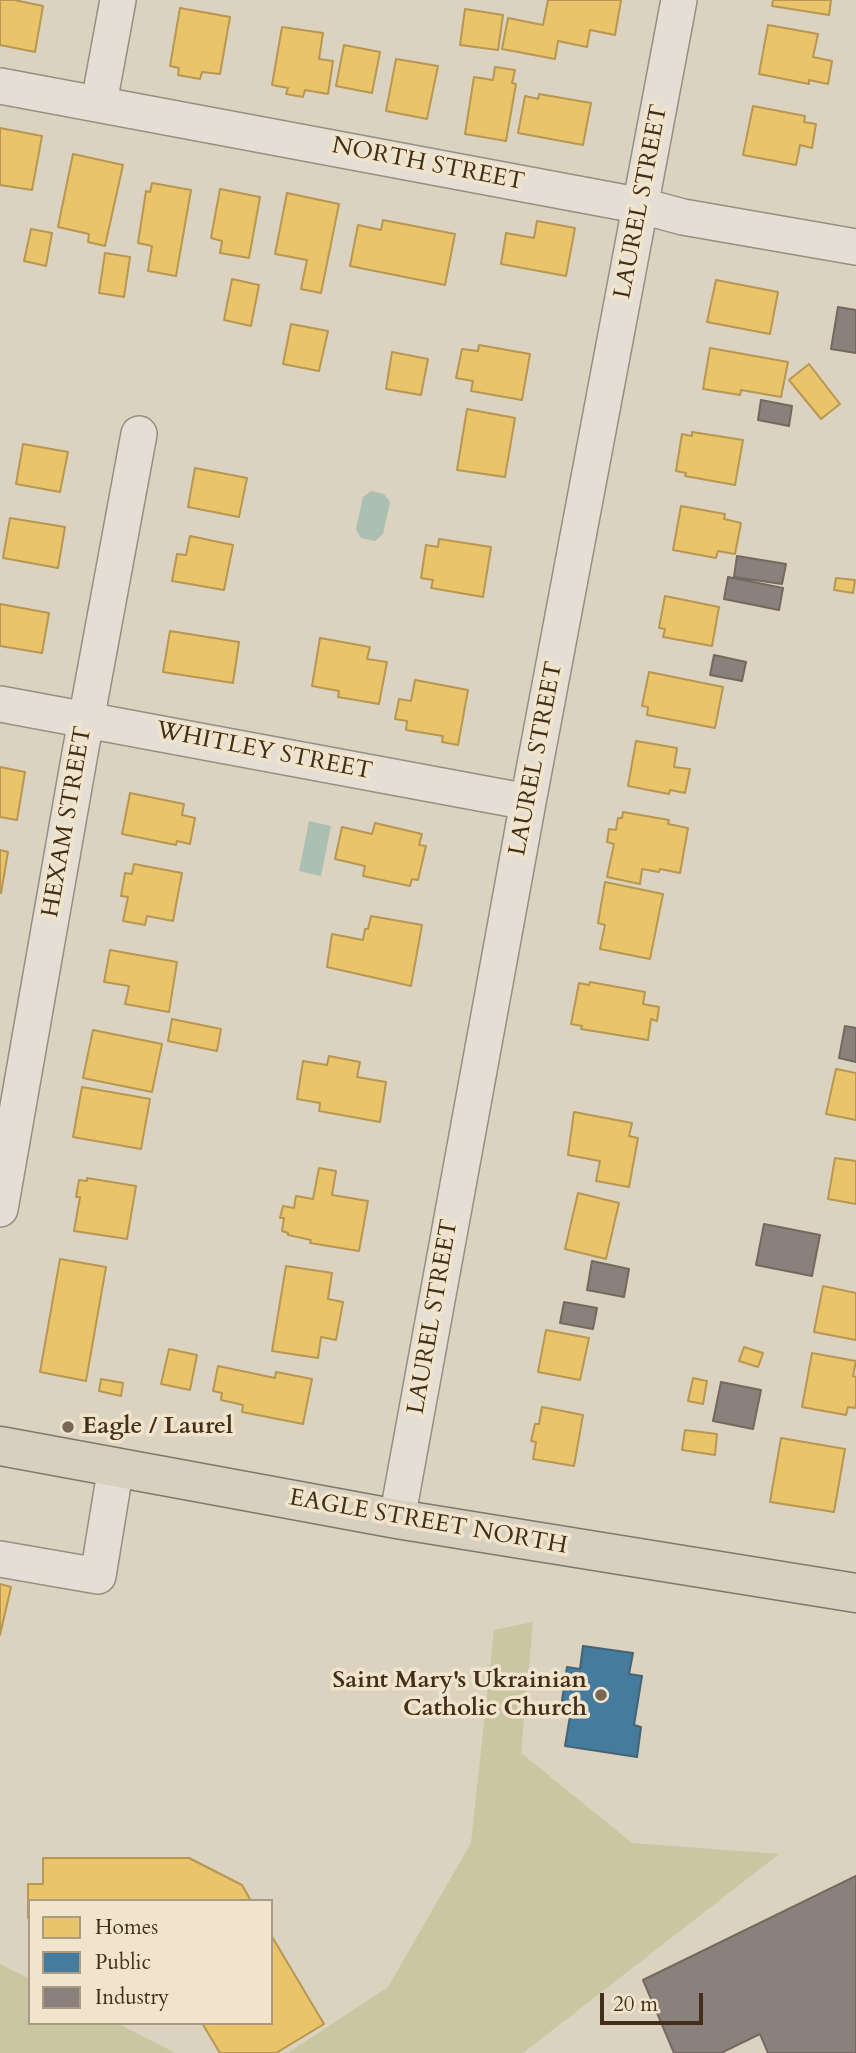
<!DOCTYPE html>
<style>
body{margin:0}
#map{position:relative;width:856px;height:2053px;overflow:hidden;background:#dbd2bf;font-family:Cardo,serif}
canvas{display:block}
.legend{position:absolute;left:28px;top:1899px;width:245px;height:126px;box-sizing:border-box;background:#f0e4cd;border:2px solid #ab9b84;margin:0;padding:9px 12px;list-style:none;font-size:21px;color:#432e17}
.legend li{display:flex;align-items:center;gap:14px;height:35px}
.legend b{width:35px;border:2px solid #ab9b84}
.scale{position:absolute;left:600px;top:1993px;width:103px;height:32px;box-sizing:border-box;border:4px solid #432e17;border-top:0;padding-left:9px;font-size:21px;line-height:24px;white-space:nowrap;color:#432e17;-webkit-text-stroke:5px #f0e4cd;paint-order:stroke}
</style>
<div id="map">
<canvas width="856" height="2053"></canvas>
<ul class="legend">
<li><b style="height:19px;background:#e9c46a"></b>Homes</li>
<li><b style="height:19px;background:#457b9d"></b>Public</li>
<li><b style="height:19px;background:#8a817c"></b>Industry</li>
</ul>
<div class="scale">20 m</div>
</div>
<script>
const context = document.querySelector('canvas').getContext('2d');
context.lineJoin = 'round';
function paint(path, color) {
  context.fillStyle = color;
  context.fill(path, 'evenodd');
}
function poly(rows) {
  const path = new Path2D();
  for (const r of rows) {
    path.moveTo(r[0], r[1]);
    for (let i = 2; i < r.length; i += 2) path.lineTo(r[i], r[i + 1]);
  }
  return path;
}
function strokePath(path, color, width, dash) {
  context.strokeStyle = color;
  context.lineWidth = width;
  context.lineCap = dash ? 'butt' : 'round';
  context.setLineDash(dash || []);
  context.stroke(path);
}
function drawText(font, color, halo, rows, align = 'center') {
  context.font = font + ' Cardo,serif';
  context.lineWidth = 7;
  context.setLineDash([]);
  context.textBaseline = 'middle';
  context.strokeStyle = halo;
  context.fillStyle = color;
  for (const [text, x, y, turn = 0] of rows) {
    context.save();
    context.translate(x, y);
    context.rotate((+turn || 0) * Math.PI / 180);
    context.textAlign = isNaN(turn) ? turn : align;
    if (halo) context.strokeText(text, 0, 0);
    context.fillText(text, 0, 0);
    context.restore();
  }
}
const green = poly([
 [533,1622,521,1753,632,1843,779,1854,523,2053,288,2053,388,1987,471,1843,494,1630],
 [0,1964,30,1979,30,2023,117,2023,175,2053,0,2053]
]);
const water = poly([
 [371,491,384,494,390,502,383,534,375,541,361,538,356,529,363,497],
 [309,821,331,826,321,876,299,871]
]);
const homes = poly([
 [0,0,14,0,43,6,35,52,0,45,0,0],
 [548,0,621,0,615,35,590,30,587,47,558,41,555,59,502,49,508,18,543,25,548,0],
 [773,0,831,0,829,15,772,6,773,0],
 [180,8,230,17,220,74,202,72,200,79,178,75,179,68,170,66,180,8],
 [465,9,503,15,498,50,460,45,465,9],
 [768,25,818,34,813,57,832,61,828,84,809,80,809,84,759,74,768,25],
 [282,27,323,33,319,59,333,61,328,94,305,90,303,97,286,94,288,88,272,85,282,27],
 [344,45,380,52,372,93,336,86,344,45],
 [396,59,438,66,427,119,386,111,396,59],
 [495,67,515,70,512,83,516,84,506,141,465,134,474,77,493,80,495,67],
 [539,94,591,103,583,145,518,133,525,96,538,99,539,94],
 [753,106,805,116,804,122,816,124,812,148,800,145,796,165,743,155,753,106],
 [0,128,42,136,32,190,0,185,0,128],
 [73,154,123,165,105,246,88,242,89,234,58,227,73,154],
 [152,183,191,190,176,276,148,271,152,246,138,243,146,191,150,192,152,183],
 [220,189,260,197,249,258,220,253,222,241,211,238,220,189],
 [287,193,339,204,321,293,301,289,307,260,275,254,287,193],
 [383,220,455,234,445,285,350,266,358,225,381,230,383,220],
 [537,221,575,228,566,276,501,264,506,233,534,238,537,221],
 [31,229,52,233,46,266,24,261,31,229],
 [105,253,130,257,124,297,99,293,105,253],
 [232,279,259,285,251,326,224,320,232,279],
 [716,280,778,292,770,334,707,322,716,280],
 [291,324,328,331,319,371,283,364,291,324],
 [479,345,530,354,522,400,471,391,473,381,456,378,462,349,478,351,479,345],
 [710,348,788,362,781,397,741,390,740,395,703,389,710,348],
 [392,352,428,359,421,395,386,389,392,352],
 [809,364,840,404,821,419,789,380,809,364],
 [467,409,515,418,505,477,457,470,467,409],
 [692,432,743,440,735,485,685,476,686,473,676,471,682,434,692,436,692,432],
 [23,444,68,452,60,492,16,484,23,444],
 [195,468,247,478,239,517,188,507,195,468],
 [681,506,725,514,724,519,741,523,735,554,718,551,716,558,673,550,681,506],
 [10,518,65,527,58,568,3,558,10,518],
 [190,536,233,545,224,590,172,581,177,554,186,555,190,536],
 [439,539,491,547,483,597,431,588,433,580,421,578,426,545,438,547,439,539],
 [836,578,855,580,853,593,834,590,836,578],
 [665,596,719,607,712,646,663,637,665,629,659,628,665,596],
 [0,604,49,613,42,653,0,646,0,604],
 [170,631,239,642,233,683,163,672,170,631],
 [320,638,370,647,367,659,387,662,379,704,338,697,339,691,312,686,320,638],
 [649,672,723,687,715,728,647,715,648,707,642,706,649,672],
 [415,680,468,690,458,745,442,742,443,736,406,730,407,721,395,719,399,699,411,701,415,680],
 [636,741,677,748,674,767,690,769,685,793,670,790,669,794,628,786,636,741],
 [0,767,25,772,17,820,0,817,0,767],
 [130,793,184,804,182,815,195,818,190,844,177,841,176,845,122,834,130,793],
 [623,812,669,820,668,824,688,828,680,873,660,869,659,872,642,869,640,884,607,877,614,844,607,842,609,829,616,830,618,818,622,818,623,812],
 [375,823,422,834,419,845,426,846,418,880,412,879,410,886,363,876,365,866,335,859,342,827,372,834,375,823],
 [0,850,8,852,1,893,0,892,0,850],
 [134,864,182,873,173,921,147,916,145,925,123,921,128,897,121,896,125,873,132,874,134,864],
 [605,882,663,894,650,959,600,949,605,925,598,923,605,882],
 [371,916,422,925,411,986,327,967,332,934,363,940,365,929,368,929,371,916],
 [110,950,177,962,169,1012,125,1004,129,986,104,982,110,950],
 [590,982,645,992,643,1004,659,1007,657,1021,651,1019,648,1040,581,1029,582,1026,571,1024,579,983,589,985,590,982],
 [172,1019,221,1029,217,1051,168,1041,172,1019],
 [93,1030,162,1044,152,1092,83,1078,93,1030],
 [329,1056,360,1062,357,1077,386,1082,380,1122,319,1111,320,1103,297,1099,303,1061,327,1065,329,1056],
 [836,1069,856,1073,856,1120,826,1114,836,1069],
 [82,1087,150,1099,141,1149,73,1137,82,1087],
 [574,1112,632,1123,629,1136,638,1138,629,1187,596,1181,600,1161,568,1155,574,1112],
 [835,1158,856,1161,856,1204,828,1199,835,1158],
 [319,1168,336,1171,332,1195,368,1201,359,1251,310,1243,311,1240,288,1235,288,1233,282,1231,284,1218,280,1218,283,1206,294,1208,296,1196,313,1199,319,1168],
 [87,1178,136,1186,127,1239,74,1231,80,1197,76,1197,79,1180,87,1181,87,1178],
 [578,1193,619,1203,606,1259,565,1249,578,1193],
 [60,1259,106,1267,86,1381,40,1372,60,1259],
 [286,1266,332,1273,328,1299,343,1302,336,1340,321,1337,318,1358,272,1351,286,1266],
 [823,1286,856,1293,856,1340,814,1332,823,1286],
 [546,1330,589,1338,580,1380,538,1372,546,1330],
 [744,1347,763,1353,758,1367,739,1361,744,1347],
 [169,1349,197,1355,190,1390,161,1384,169,1349],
 [812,1353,856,1361,853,1376,856,1377,856,1405,855,1408,848,1407,846,1415,802,1407,812,1353],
 [218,1366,275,1378,276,1372,312,1379,303,1424,242,1412,243,1405,221,1400,222,1393,213,1391,218,1366],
 [693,1378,707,1381,703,1404,688,1401,693,1378],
 [101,1379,123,1383,121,1396,99,1391,101,1379],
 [542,1407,583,1415,574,1466,533,1459,536,1442,531,1441,535,1424,539,1424,542,1407],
 [685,1430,717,1434,715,1455,682,1450,685,1430],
 [781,1438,845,1449,834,1512,770,1502,781,1438],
 [0,1584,11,1587,0,1635,0,1584],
 [43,1858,189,1858,242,1885,251,1901,30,1901,30,1918,28,1918,28,1884,43,1884,43,1858],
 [271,1935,324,2024,276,2053,220,2053,202,2023,271,2023,271,1935]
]);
const public = poly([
 [583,1646,633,1653,629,1674,642,1676,634,1725,641,1727,637,1757,565,1746,570,1716,560,1714,567,1667,580,1669,583,1646]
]);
const industry = poly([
 [838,307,856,310,856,353,831,349,838,307],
 [761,400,792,406,789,426,758,420,761,400],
 [737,556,786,564,782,584,734,577,737,556],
 [728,577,783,588,779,610,724,599,728,577],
 [714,655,746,662,742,681,710,675,714,655],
 [845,1026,856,1028,856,1062,839,1058,845,1026],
 [764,1224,820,1235,812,1276,756,1265,764,1224],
 [592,1261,629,1269,624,1297,587,1290,592,1261],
 [564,1302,597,1308,593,1329,560,1323,564,1302],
 [721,1382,761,1390,753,1429,713,1421,721,1382],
 [856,1876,856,2053,768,2053,760,2034,721,2053,674,2053,643,1980,856,1876]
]);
const minor = poly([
 [0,86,642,206,683,217,856,247],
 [99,103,118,0],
 [0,704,528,802],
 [0,1209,80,753,139,434],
 [397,1519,528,802,679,0],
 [0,1559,98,1576,116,1466]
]);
const major = poly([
 [0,1446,397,1519,856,1593]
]);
const markers = [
 [68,1427,7,"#786752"],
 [601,1695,7,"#786752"]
];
const streetNames = [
 ["NORTH STREET",428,165,11],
 ["LAUREL STREET",642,202,-79],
 ["WHITLEY STREET",264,752,11],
 ["LAUREL STREET",537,759,-79],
 ["HEXAM STREET",68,822,-80],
 ["LAUREL STREET",434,1317,-80],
 ["EAGLE STREET NORTH",428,1523,10]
];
const poiNames = [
 ["Eagle / Laurel",82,1427],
 ["Saint Mary's Ukrainian",587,1681,"right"],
 ["Catholic Church",587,1709,"right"]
];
paint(green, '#c9c6a1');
paint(water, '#abc0b3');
paint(homes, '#e9c46a');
strokePath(homes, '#b79751', 2);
paint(public, '#457b9d');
strokePath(public, '#446475', 2);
paint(industry, '#8a817c');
strokePath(industry, '#75685e', 2);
strokePath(minor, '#968e80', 38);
strokePath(major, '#80776a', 41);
strokePath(minor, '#e4ded4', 35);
strokePath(major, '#d7cfc0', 38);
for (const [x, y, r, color] of markers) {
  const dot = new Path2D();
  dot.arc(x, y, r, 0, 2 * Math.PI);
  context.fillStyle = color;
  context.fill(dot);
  strokePath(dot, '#f0e4cd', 2.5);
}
drawText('24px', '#432e17', '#f0e4cd', streetNames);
drawText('bold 24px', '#432e17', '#f0e4cd', poiNames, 'left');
</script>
